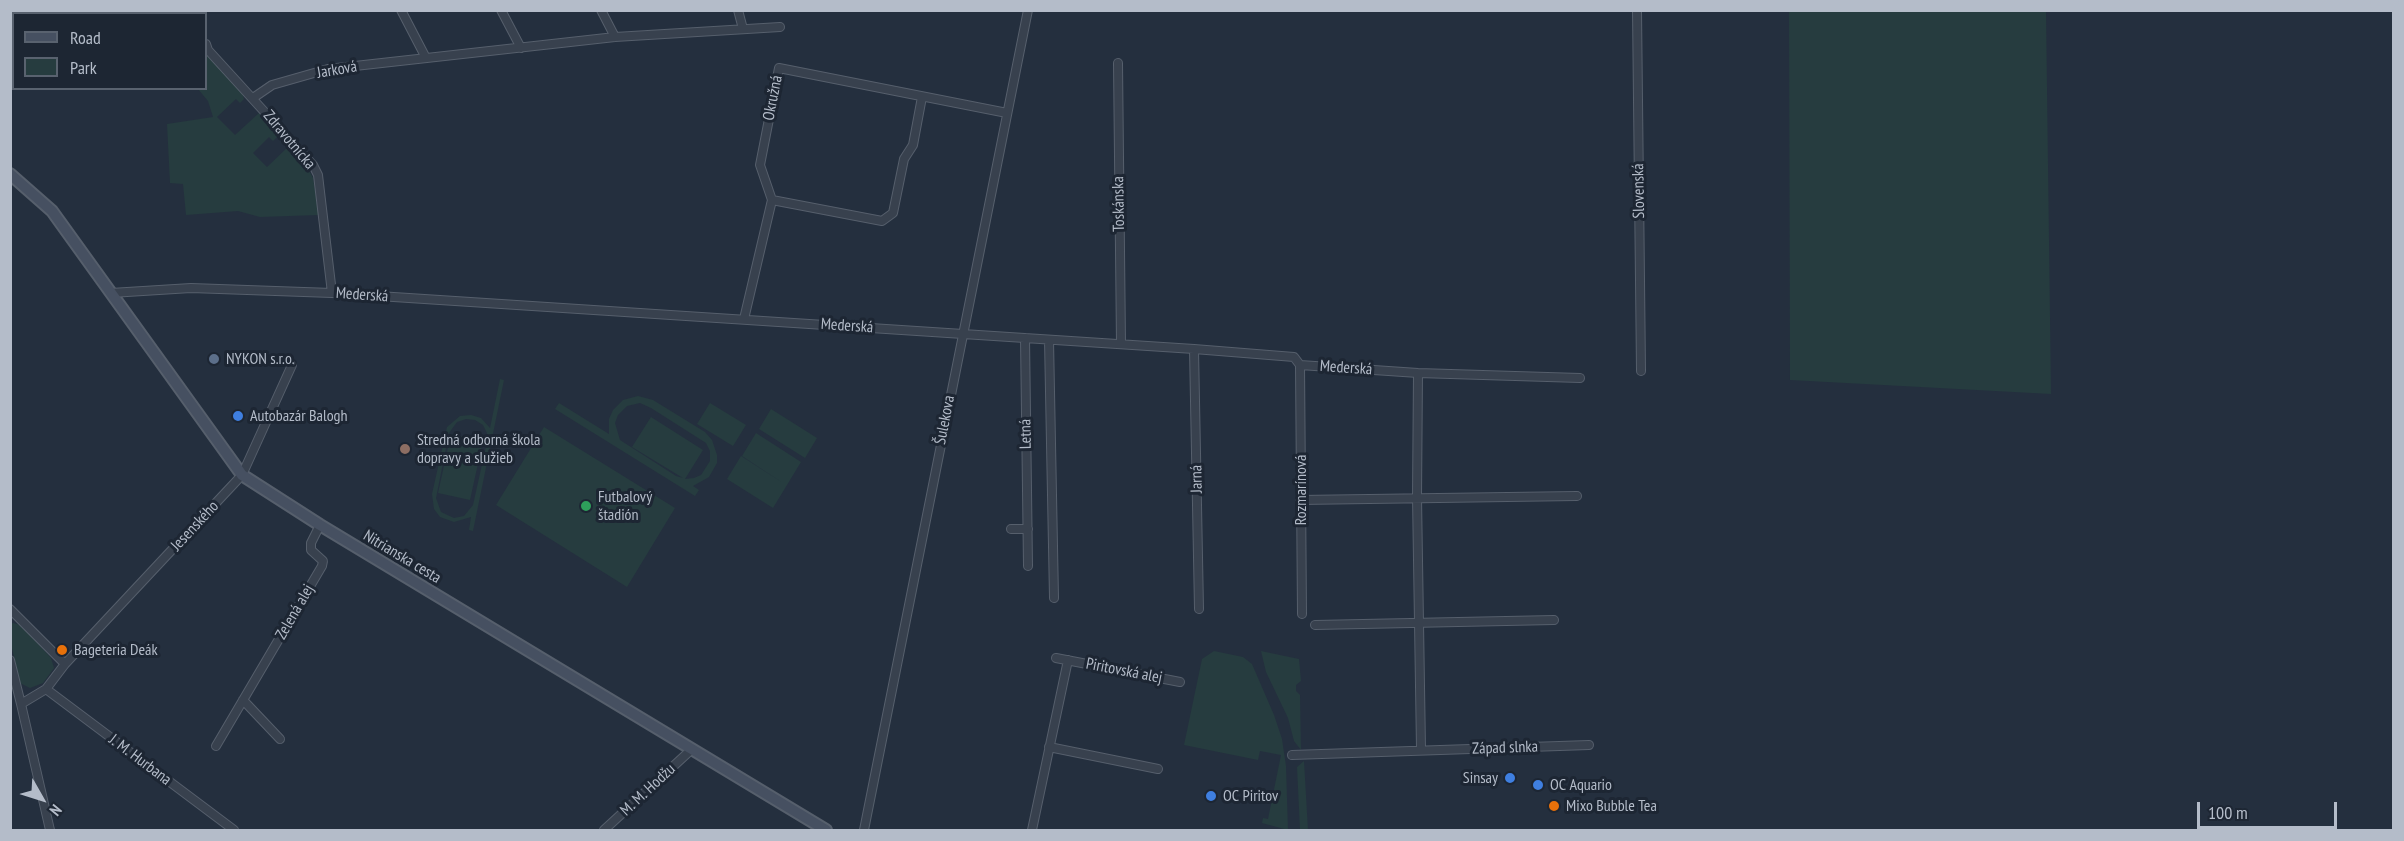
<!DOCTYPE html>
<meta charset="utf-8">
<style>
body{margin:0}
#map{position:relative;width:2404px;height:841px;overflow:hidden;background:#242f3e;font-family:"PT Sans Narrow",sans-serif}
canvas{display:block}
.frame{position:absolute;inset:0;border:12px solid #b4bcc9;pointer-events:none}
.legend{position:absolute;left:12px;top:12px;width:195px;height:78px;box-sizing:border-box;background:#1d2633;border:2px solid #59626f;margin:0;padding:8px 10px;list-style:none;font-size:18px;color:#b4bcc9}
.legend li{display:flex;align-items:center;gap:12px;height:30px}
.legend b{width:30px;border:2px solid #59626f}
.north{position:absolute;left:12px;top:769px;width:60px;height:60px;-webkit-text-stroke:4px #1d2633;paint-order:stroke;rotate:129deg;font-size:16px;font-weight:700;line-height:24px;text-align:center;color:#b4bcc9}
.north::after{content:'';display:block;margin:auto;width:21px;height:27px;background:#b4bcc9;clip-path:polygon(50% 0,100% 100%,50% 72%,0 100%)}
.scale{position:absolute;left:2197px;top:802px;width:140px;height:27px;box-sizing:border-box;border:3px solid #b4bcc9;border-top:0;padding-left:8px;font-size:18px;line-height:21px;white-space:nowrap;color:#b4bcc9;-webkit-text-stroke:4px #1d2633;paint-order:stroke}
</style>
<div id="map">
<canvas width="2404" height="841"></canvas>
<div class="frame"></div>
<ul class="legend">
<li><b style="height:8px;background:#465061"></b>Road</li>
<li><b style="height:16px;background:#263c3f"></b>Park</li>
</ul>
<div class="north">N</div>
<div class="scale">100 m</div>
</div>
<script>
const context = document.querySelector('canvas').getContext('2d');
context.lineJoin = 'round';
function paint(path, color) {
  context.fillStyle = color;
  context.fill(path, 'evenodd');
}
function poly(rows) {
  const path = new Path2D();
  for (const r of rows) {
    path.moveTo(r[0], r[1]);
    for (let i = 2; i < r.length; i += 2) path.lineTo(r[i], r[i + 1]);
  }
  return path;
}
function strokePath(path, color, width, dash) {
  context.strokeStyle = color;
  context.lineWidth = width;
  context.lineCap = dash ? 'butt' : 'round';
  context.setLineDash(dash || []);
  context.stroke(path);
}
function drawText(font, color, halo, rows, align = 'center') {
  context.font = font + ' "PT Sans Narrow",sans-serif';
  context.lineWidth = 6;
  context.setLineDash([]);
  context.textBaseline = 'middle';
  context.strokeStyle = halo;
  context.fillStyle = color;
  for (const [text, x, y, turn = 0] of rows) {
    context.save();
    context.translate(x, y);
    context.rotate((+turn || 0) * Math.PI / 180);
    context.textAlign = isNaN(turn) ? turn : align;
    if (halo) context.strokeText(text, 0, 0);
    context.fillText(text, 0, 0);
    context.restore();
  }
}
const green = poly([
 [14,11,162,11,159,14,15,14],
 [1789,11,2046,11,2051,394,1790,380],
 [206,51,242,93,244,99,240,103,236,99,217,117,235,135,259,113,277,132,277,137,273,141,269,137,253,153,267,167,289,146,307,167,313,178,319,215,260,217,238,211,186,215,183,184,170,183,167,124,213,117,208,101,198,89,206,88],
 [500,379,504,380,473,531,469,530,471,517,454,522,440,517,434,509,432,494,447,427,460,416,471,415,481,418,490,428],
 [466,419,475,420,483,425,487,433,487,442,473,505,464,516,454,518,441,512,436,498,449,433,457,422],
 [638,396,653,400,705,432,712,440,717,455,717,463,709,477,693,486,699,490,695,496,555,409,559,403,609,434,609,419,613,410,623,400],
 [640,403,651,408,706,443,710,451,710,461,701,475,694,478,685,479,703,450,651,417,632,447,683,478,676,476,620,440,615,423,618,415,627,406],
 [710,403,746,425,733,446,697,424],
 [771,409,817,438,805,458,759,429],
 [544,427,675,508,627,587,496,505],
 [756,433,801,462,773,508,727,479,741,456,783,483,742,456],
 [451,434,483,441,470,500,438,493],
 [13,623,21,625,51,658,54,668,43,683,30,688,20,683,11,644,11,624],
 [1214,651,1243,657,1252,664,1274,715,1282,739,1286,766,1288,830,1262,823,1263,818,1268,819,1281,755,1260,751,1258,760,1184,745,1202,659],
 [1261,651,1299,659,1301,681,1296,685,1296,691,1300,695,1301,750,1294,741,1288,718,1266,672],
 [1304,761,1308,830,1300,830,1297,767]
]);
const minor = poly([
 [189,10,191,14],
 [401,10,426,58],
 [501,10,521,48],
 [601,10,615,37],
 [738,10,743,29],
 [1637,10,1641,371],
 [206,44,208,50,313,165,318,175,332,293],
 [1118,63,1121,344],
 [253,98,272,85,328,69,615,37,780,27],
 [772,200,882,221,893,213,904,159,913,145,922,97],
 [111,293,191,288,332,293,1194,349,1294,357,1300,365,1418,373,1580,378],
 [744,319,772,200,760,165,779,68,1007,113],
 [1025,338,1028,566],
 [1049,340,1054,598],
 [1194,349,1199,609],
 [1300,365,1302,614],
 [1418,373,1417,497,1421,749],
 [1300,500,1577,496],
 [1011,529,1028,529],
 [10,609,65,664,46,689,21,704,10,660],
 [1315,625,1554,620],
 [1056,658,1180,682],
 [65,664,242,475,292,365],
 [46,689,234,830],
 [243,700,280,739],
 [21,704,50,830],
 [216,746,322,566,323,561,311,550,311,543,320,525],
 [1049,747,1158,769],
 [1292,755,1589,745],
 [604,830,692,749],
 [864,830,1028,10],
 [1032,830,1068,660]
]);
const secondary = poly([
 [10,174,52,211,242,475,320,525,826,830]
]);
const markers = [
 [214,359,6,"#5c6f8a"],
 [238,416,6,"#3f7fe0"],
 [405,449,6,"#8d6e63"],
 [586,506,6,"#2e9e5b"],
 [62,650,6,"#e8710a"],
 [1510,778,6,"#3f7fe0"],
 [1538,785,6,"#3f7fe0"],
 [1211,796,6,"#3f7fe0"],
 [1554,806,6,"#e8710a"]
];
const streetNames = [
 ["Jarková",337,70,-10],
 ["Okružná",773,98,-79],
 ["Zdravotnícka",289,140,50],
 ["Slovenská",1639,191,-91],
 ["Toskánska",1119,204,-91],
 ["Mederská",362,295,4],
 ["Mederská",847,326,4],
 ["Mederská",1346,368,4],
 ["Šulekova",945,420,-79],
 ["Letná",1026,434,-91],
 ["Jarná",1197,479,-91],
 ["Rozmarínová",1301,490,-90],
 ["Jesenského",195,526,-47],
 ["Nitrianska cesta",402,557,31],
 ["Zelená alej",295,612,-60],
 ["Piritovská alej",1124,671,11],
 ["Západ slnka",1505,748,-2],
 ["J. M. Hurbana",140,760,37],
 ["M. M. Hodžu",648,790,-43]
];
const poiNames = [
 ["NYKON s.r.o.",226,359],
 ["Autobazár Balogh",250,416],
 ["Stredná odborná škola",417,440],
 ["dopravy a služieb",417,458],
 ["Futbalový",598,497],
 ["štadión",598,515],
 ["Bageteria Deák",74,650],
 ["Sinsay",1498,778,"right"],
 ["OC Aquario",1550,785],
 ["OC Piritov",1223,796],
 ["Mixo Bubble Tea",1566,806]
];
paint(green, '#263c3f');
strokePath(minor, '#565f6c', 10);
strokePath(secondary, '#565f6c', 14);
strokePath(minor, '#38414e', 8);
strokePath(secondary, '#465061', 10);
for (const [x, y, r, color] of markers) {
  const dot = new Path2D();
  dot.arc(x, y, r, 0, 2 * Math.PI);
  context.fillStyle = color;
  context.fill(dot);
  strokePath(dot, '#1d2633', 2);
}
drawText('16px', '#b4bcc9', '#1d2633', streetNames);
drawText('16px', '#b4bcc9', '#1d2633', poiNames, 'left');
</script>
